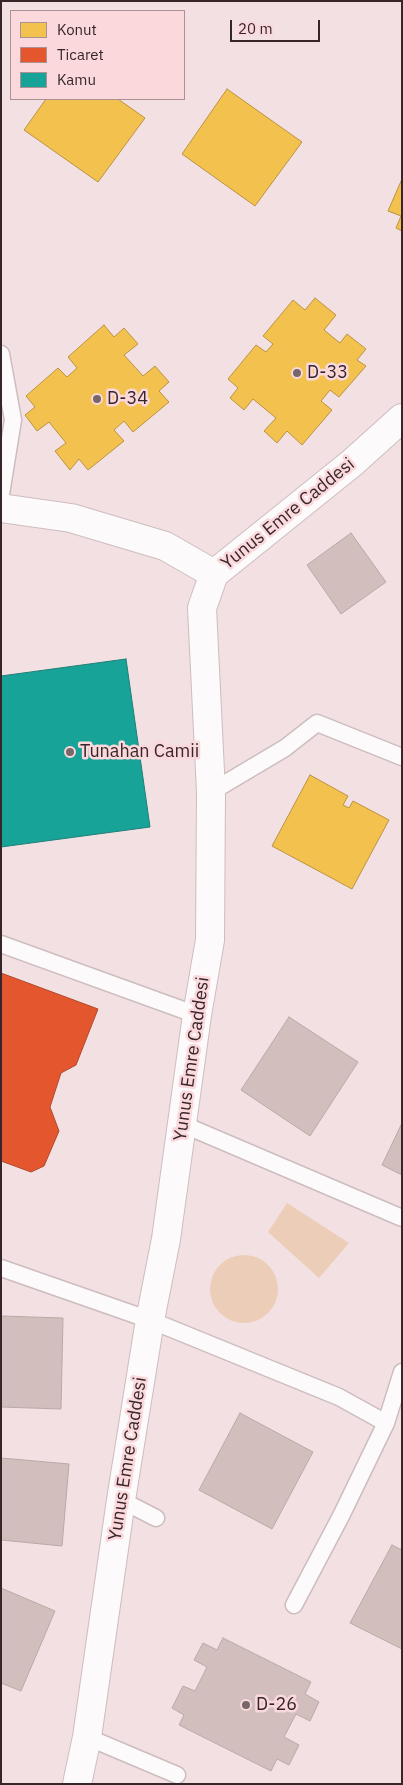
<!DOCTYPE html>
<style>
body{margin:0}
#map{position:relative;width:403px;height:1785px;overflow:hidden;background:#f2e0e2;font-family:"IBM Plex Sans",sans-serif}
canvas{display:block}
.frame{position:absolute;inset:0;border:2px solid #362629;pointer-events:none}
.legend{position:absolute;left:10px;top:10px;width:175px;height:90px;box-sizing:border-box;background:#fad8dc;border:1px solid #ac9194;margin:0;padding:6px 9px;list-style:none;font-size:15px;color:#362629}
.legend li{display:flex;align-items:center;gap:10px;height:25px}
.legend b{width:25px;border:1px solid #ac9194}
.scale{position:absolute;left:230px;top:20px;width:90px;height:22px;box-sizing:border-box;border:2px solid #362629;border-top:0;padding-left:6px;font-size:15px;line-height:18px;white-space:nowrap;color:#362629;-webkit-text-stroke:4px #fad8dc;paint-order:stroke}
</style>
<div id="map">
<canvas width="403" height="1785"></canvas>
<div class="frame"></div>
<ul class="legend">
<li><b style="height:14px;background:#f2c14e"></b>Konut</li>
<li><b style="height:14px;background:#e4572e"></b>Ticaret</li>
<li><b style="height:14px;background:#17a398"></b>Kamu</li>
</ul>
<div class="scale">20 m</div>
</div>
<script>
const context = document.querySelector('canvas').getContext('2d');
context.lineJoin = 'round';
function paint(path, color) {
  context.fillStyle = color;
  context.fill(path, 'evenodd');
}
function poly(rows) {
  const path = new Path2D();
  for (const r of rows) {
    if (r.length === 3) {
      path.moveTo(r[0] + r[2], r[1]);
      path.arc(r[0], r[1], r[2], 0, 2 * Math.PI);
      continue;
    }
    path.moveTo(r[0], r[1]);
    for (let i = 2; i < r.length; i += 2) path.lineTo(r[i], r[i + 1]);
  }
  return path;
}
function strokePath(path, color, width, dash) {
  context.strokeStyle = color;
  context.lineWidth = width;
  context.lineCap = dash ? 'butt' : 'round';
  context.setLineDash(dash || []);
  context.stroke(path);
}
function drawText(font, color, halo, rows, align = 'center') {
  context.font = font + ' "IBM Plex Sans",sans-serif';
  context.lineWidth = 5;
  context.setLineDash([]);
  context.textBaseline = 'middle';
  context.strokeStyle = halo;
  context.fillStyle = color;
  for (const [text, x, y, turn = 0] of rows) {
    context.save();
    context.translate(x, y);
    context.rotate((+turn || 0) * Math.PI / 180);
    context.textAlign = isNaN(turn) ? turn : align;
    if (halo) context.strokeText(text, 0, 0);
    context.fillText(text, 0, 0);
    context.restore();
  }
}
const green = poly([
 [287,1203,349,1243,319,1278,268,1232],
 [244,1289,34]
]);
const homes = poly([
 [227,89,302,142,255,206,182,154,227,89],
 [46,99,118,99,145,118,98,182,24,130,46,99],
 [402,179,402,231,396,228,401,216,388,211,402,179],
 [315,298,336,315,324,330,340,343,347,334,366,349,357,360,366,366,339,397,330,390,321,401,332,410,302,445,287,431,277,443,264,431,276,418,253,399,244,410,230,398,238,388,228,379,256,345,266,352,273,344,263,336,293,300,305,310,315,298],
 [104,325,114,337,124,328,138,344,124,355,143,376,155,366,169,382,159,391,169,402,133,432,124,421,114,430,124,441,88,470,79,459,70,470,55,451,66,443,49,422,37,431,25,415,35,407,26,396,58,368,67,377,77,368,68,357,104,325],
 [310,775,348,796,343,805,349,808,353,801,389,820,352,889,272,846,310,775]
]);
const shops = poly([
 [1,973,98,1009,76,1065,61,1073,50,1107,59,1131,44,1166,31,1172,1,1161,1,973]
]);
const public = poly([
 [126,659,150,827,1,847,1,676,126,659]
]);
const building = poly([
 [351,533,386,582,341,614,307,565,351,533],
 [289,1017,358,1062,310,1136,241,1090,289,1017],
 [402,1123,402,1175,382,1165,402,1123],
 [1,1316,63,1318,61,1409,1,1407,1,1316],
 [240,1413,313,1452,272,1529,199,1490,240,1413],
 [1,1458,69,1464,62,1546,1,1540,1,1458],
 [392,1545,402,1550,402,1649,350,1623,392,1545],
 [1,1588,55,1611,21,1691,1,1683,1,1588],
 [223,1638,311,1682,305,1694,319,1702,310,1721,296,1714,284,1737,299,1745,289,1765,277,1759,271,1771,179,1725,184,1715,172,1708,183,1686,195,1691,207,1667,194,1660,203,1643,217,1650,223,1638]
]);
const lane = poly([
 [1,354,13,420,1,494],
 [211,792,285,748,317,723,402,757],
 [1,944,197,1015],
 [182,1124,402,1218],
 [1,1268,150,1320,339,1397,386,1423,341,1516,294,1605],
 [386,1423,402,1372],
 [121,1500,156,1518],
 [87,1737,177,1775]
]);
const street = poly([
 [1,508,71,518,165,546,214,574]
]);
const secondary = poly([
 [77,1784,87,1737,121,1500,150,1320,166,1239,197,1015,210,940,211,792,202,608,214,574,352,463,402,418]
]);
const markers = [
 [297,373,5,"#78676a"],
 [97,399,5,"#78676a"],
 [70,752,5,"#78676a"],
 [246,1705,5,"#78676a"]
];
const poiNames = [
 ["D-33",307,373],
 ["D-34",107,399],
 ["Tunahan Camii",80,752],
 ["D-26",256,1705]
];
const streetNames = [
 ["Yunus Emre Caddesi",288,514,-39],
 ["Yunus Emre Caddesi",192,1059,-82],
 ["Yunus Emre Caddesi",128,1459,-81]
];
paint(green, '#eccdb7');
paint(homes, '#f2c14e');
strokePath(homes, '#ba9243', 1);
paint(shops, '#e4572e');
strokePath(shops, '#b0482c', 1);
paint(public, '#17a398');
strokePath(public, '#207e77', 1);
paint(building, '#d2bebc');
strokePath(building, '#b8a9a8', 1);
strokePath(lane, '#cdbdbf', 19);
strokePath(street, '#cdbdbf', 30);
strokePath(secondary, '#cdbdbf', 30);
strokePath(lane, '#fdfafb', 16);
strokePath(street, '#fdfafb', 28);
strokePath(secondary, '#fdfafb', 28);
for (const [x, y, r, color] of markers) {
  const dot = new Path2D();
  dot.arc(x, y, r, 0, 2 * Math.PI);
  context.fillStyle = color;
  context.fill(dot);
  strokePath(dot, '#fad8dc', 2);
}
drawText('18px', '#362629', '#fad8dc', poiNames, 'left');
drawText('18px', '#362629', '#fad8dc', streetNames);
</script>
